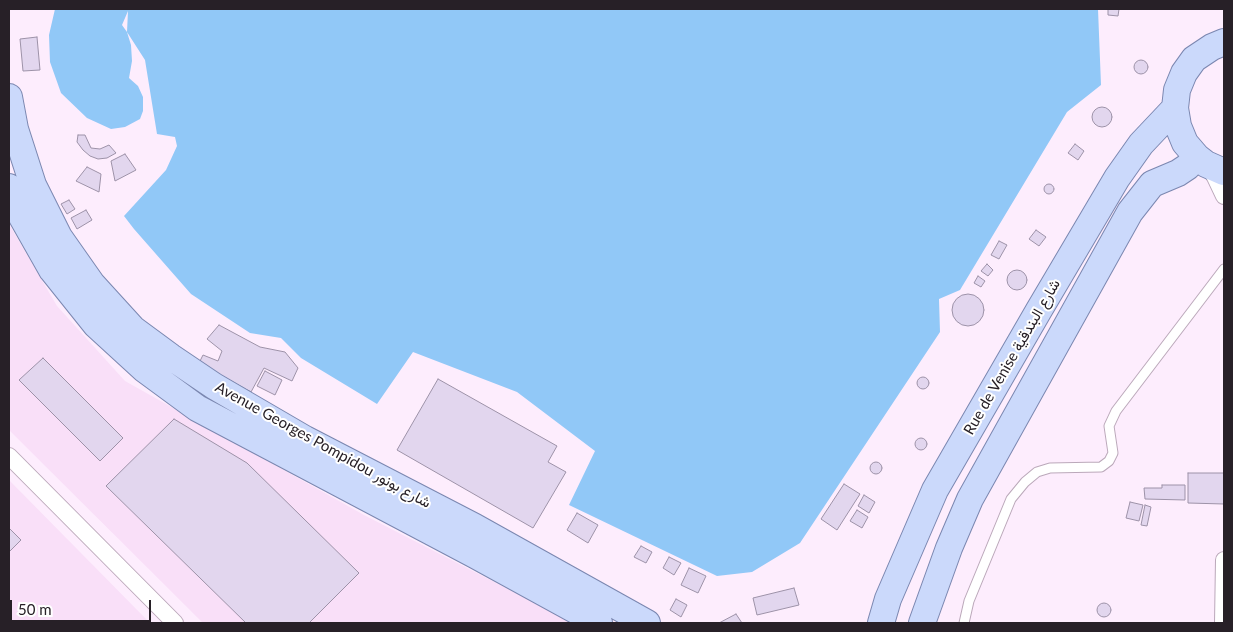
<!DOCTYPE html>
<meta charset="utf-8">
<style>
body{margin:0}
#map{position:relative;width:1233px;height:632px;overflow:hidden;background:#fdedfd;font-family:Lato,sans-serif}
canvas{display:block}
.frame{position:absolute;inset:0;border:10px solid #272027;pointer-events:none}
.scale{position:absolute;left:10px;top:600px;width:141px;height:22px;box-sizing:border-box;border:2px solid #272027;border-top:0;padding-left:6px;font-size:15px;line-height:18px;white-space:nowrap;color:#272027;-webkit-text-stroke:4px #fff;paint-order:stroke}
</style>
<div id="map">
<canvas width="1233" height="632"></canvas>
<div class="frame"></div>
<div class="scale">50 m</div>
</div>
<script>
const context = document.querySelector('canvas').getContext('2d');
context.lineJoin = 'round';
function paint(path, color) {
  context.fillStyle = color;
  context.fill(path, 'evenodd');
}
function poly(rows) {
  const path = new Path2D();
  for (const r of rows) {
    if (r.length === 3) {
      path.moveTo(r[0] + r[2], r[1]);
      path.arc(r[0], r[1], r[2], 0, 2 * Math.PI);
      continue;
    }
    path.moveTo(r[0], r[1]);
    for (let i = 2; i < r.length; i += 2) path.lineTo(r[i], r[i + 1]);
  }
  return path;
}
function strokePath(path, color, width, dash) {
  context.strokeStyle = color;
  context.lineWidth = width;
  context.lineCap = dash ? 'butt' : 'round';
  context.setLineDash(dash || []);
  context.stroke(path);
}
function drawText(font, color, halo, rows, align = 'center') {
  context.font = font + ' Lato,Vazirmatn,sans-serif';
  context.lineWidth = 4;
  context.setLineDash([]);
  context.textBaseline = 'middle';
  context.strokeStyle = halo;
  context.fillStyle = color;
  for (const [text, x, y, turn = 0] of rows) {
    context.save();
    context.translate(x, y);
    context.rotate((+turn || 0) * Math.PI / 180);
    context.textAlign = isNaN(turn) ? turn : align;
    if (halo) context.strokeText(text, 0, 0);
    context.fillText(text, 0, 0);
    context.restore();
  }
}
const built = poly([
 [9,224,57,306,125,381,364,515,574,623,203,623,9,430],
 [9,480,150,623,9,623]
]);
const water = poly([
 [55,9,1098,9,1101,85,1067,112,960,290,939,299,940,332,800,543,752,572,717,576,569,505,595,451,517,392,413,352,377,404,301,358,281,338,250,333,191,294,134,229,124,216,166,170,177,146,175,137,157,134,145,60,127,32,128,11,122,25,127,32,131,45,132,61,129,78,138,86,143,97,143,111,140,119,125,127,111,129,87,118,61,93,50,62,49,35]
]);
const building = poly([
 [1108,9,1119,9,1118,16,1108,15,1108,9],
 [37,37,40,70,23,71,20,39,37,37],
 [1141,67,7],
 [1102,117,10],
 [78,135,85,135,91,148,100,149,109,145,116,153,107,158,98,159,90,156,83,150,77,142,78,135],
 [1075,144,1084,151,1078,160,1068,153,1075,144],
 [125,154,136,170,115,181,111,161,125,154],
 [87,167,101,174,99,192,76,181,87,167],
 [1049,189,5],
 [69,200,75,209,67,214,61,204,69,200],
 [86,210,92,220,77,229,71,218,86,210],
 [1036,230,1046,237,1039,246,1029,239,1036,230],
 [999,241,1007,245,999,259,991,255,999,241],
 [987,264,993,270,988,276,981,271,987,264],
 [1017,280,10],
 [978,276,985,281,981,287,974,283,978,276],
 [968,310,16],
 [219,325,260,347,285,352,298,368,292,381,264,368,251,392,199,363,203,355,218,361,222,351,207,339,219,325],
 [43,358,123,438,100,461,19,380,43,358],
 [265,371,282,380,275,395,257,386,265,371],
 [923,383,6],
 [438,379,557,446,548,462,566,472,533,528,397,450,438,379],
 [174,419,247,463,359,573,309,623,246,623,106,486,174,419],
 [921,444,6],
 [876,468,6],
 [1188,473,1224,473,1224,504,1188,503,1188,473],
 [844,484,860,494,837,530,821,519,844,484],
 [1162,485,1185,485,1185,500,1145,499,1144,488,1162,488,1162,485],
 [864,495,875,502,869,513,858,506,864,495],
 [1130,502,1143,505,1139,521,1126,518,1130,502],
 [1145,505,1151,507,1147,526,1141,525,1145,505],
 [857,510,868,517,862,528,850,521,857,510],
 [577,513,598,525,588,543,567,530,577,513],
 [9,528,21,540,9,552,9,528],
 [641,546,652,552,646,563,634,557,641,546],
 [669,557,681,563,674,575,663,568,669,557],
 [689,568,706,576,698,593,681,585,689,568],
 [794,588,799,605,757,615,753,598,794,588],
 [676,599,687,605,681,617,670,610,676,599],
 [1104,610,7],
 [736,614,742,623,719,623,736,614]
]);
const service = poly([
 [964,623,969,601,1011,499,1025,482,1037,472,1050,468,1101,467,1109,461,1113,453,1109,426,1116,411,1224,269]
]);
const minor = poly([
 [1208,166,1215,177,1224,196],
 [9,456,175,623],
 [1223,623,1224,560]
]);
const primary = poly([
 [1224,42,1212,47,1194,59,1184,73,1177,90,1175,108,1178,126,1185,143,1197,157,1206,164,1224,172],
 [9,97,15,129,33,185,59,237,92,284,133,329,171,357,214,386,305,439,475,527,647,623],
 [9,187,22,217,52,270,96,325,144,369,197,408,475,555,599,623],
 [881,623,888,599,935,490,1039,310,1117,178,1141,144,1175,108],
 [922,623,949,548,970,499,1130,212,1152,184,1178,173,1187,167,1197,157]
]);
const streetNames = [
 ["Rue de Venise شارع البندقية",1012,357,-60],
 ["Avenue Georges Pompidou شارع بونور",323,445,29]
];
paint(built, '#f9dff8');
paint(water, '#91c8f7');
paint(building, '#e2d6ee');
strokePath(building, '#9d92a8', 1);
strokePath(service, '#bba8ba', 11);
strokePath(minor, '#bba8ba', 18);
strokePath(primary, '#7b87b0', 28);
strokePath(service, '#fff', 9);
strokePath(minor, '#fff', 16);
strokePath(primary, '#cbd9fb', 26);
drawText('15px', '#272027', '#fff', streetNames);
</script>
